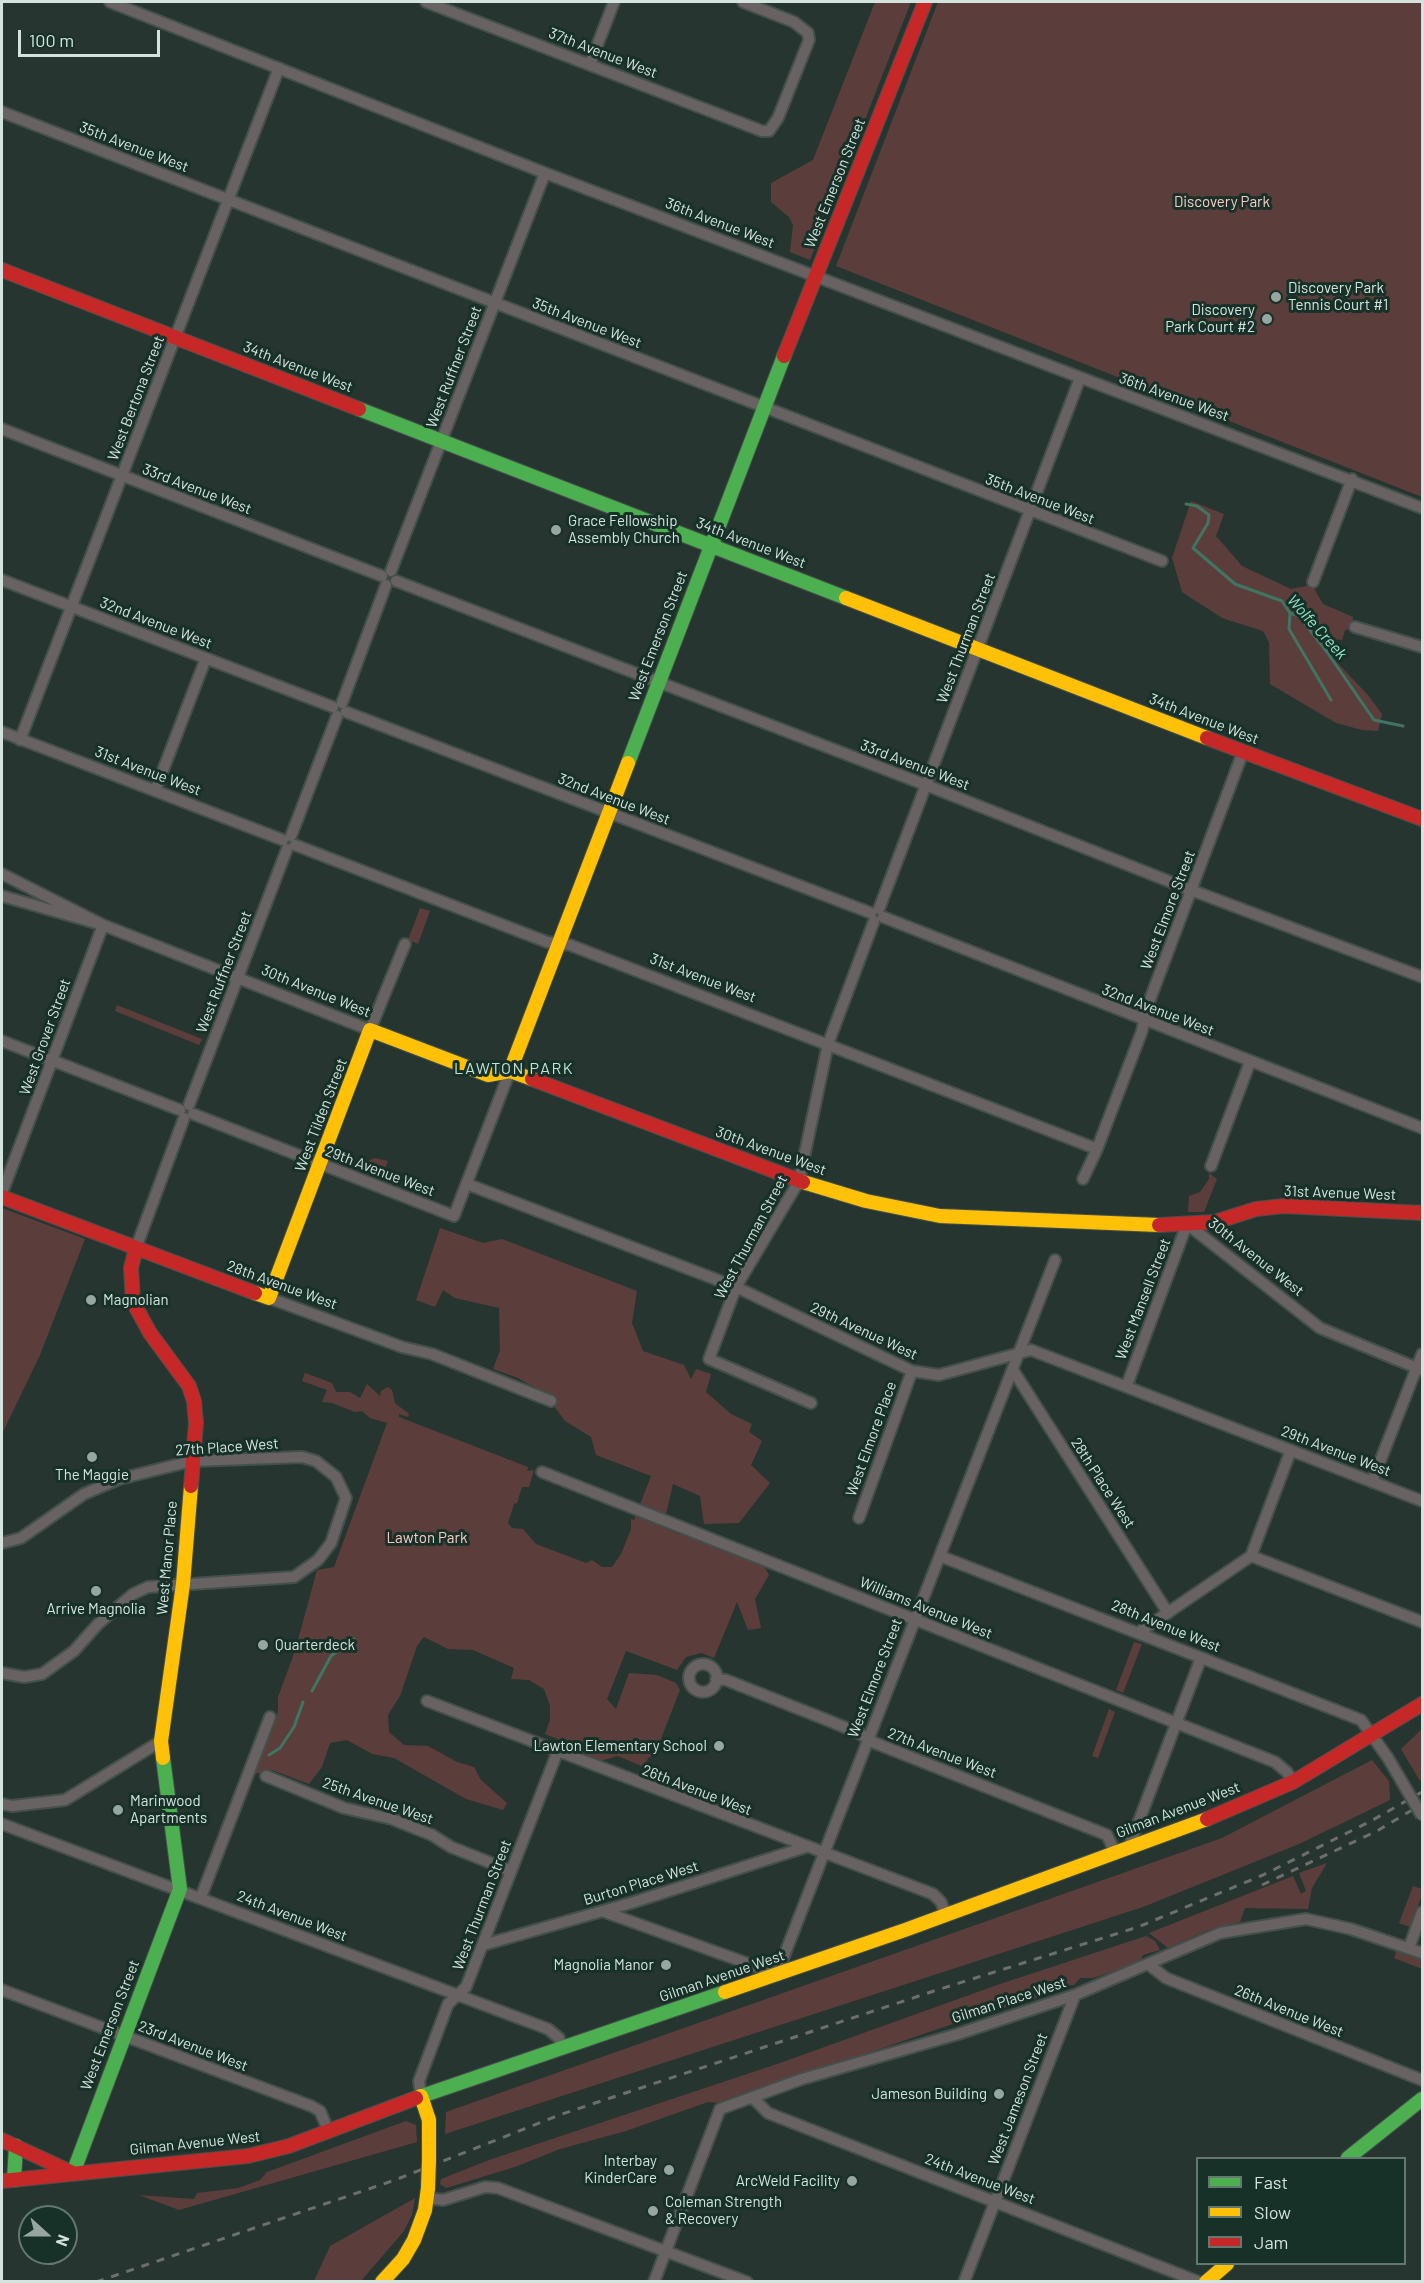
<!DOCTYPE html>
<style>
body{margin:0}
#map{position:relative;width:1424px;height:2283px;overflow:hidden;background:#273530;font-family:Barlow,sans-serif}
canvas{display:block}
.frame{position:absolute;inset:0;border:3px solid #d4e3dd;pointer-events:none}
.legend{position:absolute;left:1196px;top:2157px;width:210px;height:108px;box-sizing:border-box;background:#173128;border:2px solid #637870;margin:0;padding:8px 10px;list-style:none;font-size:18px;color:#d4e3dd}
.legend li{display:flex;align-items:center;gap:12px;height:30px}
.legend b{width:30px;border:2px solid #637870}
.north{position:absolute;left:18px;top:2205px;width:60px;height:60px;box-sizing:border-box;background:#173128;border:2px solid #637870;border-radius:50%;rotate:111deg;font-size:16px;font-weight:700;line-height:24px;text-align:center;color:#d4e3dd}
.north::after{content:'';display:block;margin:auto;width:21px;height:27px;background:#97a6a0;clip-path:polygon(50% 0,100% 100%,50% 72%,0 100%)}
.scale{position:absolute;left:18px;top:30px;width:142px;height:27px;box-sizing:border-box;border:3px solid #d4e3dd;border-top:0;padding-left:8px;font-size:18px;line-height:21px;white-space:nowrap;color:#d4e3dd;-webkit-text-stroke:4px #173128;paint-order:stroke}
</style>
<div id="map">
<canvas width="1424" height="2283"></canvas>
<div class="frame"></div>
<ul class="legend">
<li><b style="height:8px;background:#4caf50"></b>Fast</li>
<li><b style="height:8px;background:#ffc107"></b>Slow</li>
<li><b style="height:8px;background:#c62828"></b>Jam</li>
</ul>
<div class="north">N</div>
<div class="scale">100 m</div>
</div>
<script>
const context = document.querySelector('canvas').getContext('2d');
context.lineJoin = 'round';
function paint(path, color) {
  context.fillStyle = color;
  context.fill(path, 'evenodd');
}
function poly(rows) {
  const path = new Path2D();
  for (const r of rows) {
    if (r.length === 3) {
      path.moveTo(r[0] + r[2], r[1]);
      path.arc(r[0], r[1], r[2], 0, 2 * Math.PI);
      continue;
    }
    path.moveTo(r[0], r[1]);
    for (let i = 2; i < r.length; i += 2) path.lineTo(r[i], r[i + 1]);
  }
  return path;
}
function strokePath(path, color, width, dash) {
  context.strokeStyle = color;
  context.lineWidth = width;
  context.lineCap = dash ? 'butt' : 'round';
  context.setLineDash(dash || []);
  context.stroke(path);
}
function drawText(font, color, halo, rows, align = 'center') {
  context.font = font + ' Barlow,sans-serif';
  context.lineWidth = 6;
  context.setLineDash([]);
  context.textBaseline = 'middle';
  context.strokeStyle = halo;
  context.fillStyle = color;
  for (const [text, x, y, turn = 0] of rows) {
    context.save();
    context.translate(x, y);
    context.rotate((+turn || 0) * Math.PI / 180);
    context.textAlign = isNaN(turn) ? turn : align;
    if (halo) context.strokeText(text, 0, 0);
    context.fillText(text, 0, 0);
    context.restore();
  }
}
const green = poly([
 [875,2,911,2,810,260,790,252,793,225,789,217,771,202,771,183,813,160],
 [938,2,1422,2,1422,497,836,266],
 [1191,501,1224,514,1216,536,1242,566,1291,589,1312,585,1323,604,1353,617,1352,629,1345,630,1342,640,1323,638,1330,655,1368,695,1382,714,1378,731,1362,730,1336,723,1270,684,1269,642,1263,631,1222,618,1182,592,1172,558],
 [420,908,430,911,418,944,408,940],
 [117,1005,202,1039,199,1045,115,1011],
 [375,1158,388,1161,383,1174,365,1168,368,1161],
 [1209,1173,1217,1179,1204,1212,1188,1212,1189,1196,1200,1192,1209,1179],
 [2,1208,85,1239,40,1355,2,1434],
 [440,1228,483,1243,502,1239,637,1291,632,1323,643,1351,684,1365,691,1379,696,1369,711,1374,706,1392,731,1414,752,1424,749,1432,762,1441,751,1465,770,1483,739,1523,704,1524,700,1496,673,1484,663,1527,679,1534,681,1532,702,1543,704,1539,717,1549,763,1564,769,1575,755,1599,761,1628,748,1630,737,1602,714,1658,701,1653,686,1657,677,1670,626,1651,607,1699,616,1709,629,1673,657,1675,676,1683,680,1690,655,1754,648,1758,644,1767,618,1756,596,1762,572,1745,545,1734,550,1720,550,1706,544,1689,529,1680,511,1679,514,1668,473,1650,448,1649,424,1637,417,1646,400,1696,388,1715,389,1732,404,1745,428,1746,457,1762,474,1767,481,1780,507,1803,503,1810,466,1799,394,1758,372,1754,347,1740,330,1743,322,1767,309,1784,272,1770,254,1774,278,1711,278,1697,295,1651,317,1570,334,1567,387,1423,370,1418,362,1411,355,1412,332,1403,322,1402,327,1390,302,1381,305,1373,332,1383,336,1392,350,1392,360,1398,367,1384,380,1396,381,1391,388,1387,392,1390,395,1403,409,1414,408,1417,399,1414,399,1417,528,1467,527,1471,534,1470,529,1487,522,1487,517,1503,514,1504,508,1523,512,1528,523,1529,536,1544,586,1563,592,1560,602,1567,612,1567,621,1554,631,1529,631,1519,634,1520,651,1476,596,1455,591,1437,565,1421,545,1394,518,1378,493,1369,500,1350,499,1308,455,1298,443,1290,435,1307,416,1300],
 [1134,1642,1142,1644,1123,1693,1116,1690],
 [1109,1709,1115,1712,1098,1758,1092,1756],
 [1422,1729,1422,1779,1420,1781,1401,1749],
 [1372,1760,1389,1781,1390,1800,1299,1844,1143,1907,445,2134,446,2112,1222,1838],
 [1327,1863,1312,1888,1308,1909,1245,1908,1240,1922,1208,1930,1168,1948,1149,1933,1293,1876,1301,1894,1306,1891,1299,1873],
 [1413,1886,1422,1889,1422,1895,1410,1927,1399,1923],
 [1146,1936,1155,1941,1160,1950,1143,1955,1139,1963,1093,1978,1080,1978,1074,1985,1061,1985,1056,1992,964,2020,723,2103,708,2102,626,2131,560,2149,515,2167,446,2188,440,2184,441,2179,489,2160,780,2063,997,1985],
 [1397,1949,1422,1959,1422,1969,1394,1958],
 [406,2121,416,2125,417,2142,179,2210,139,2195,194,2199,197,2193,238,2188,260,2180,267,2172],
 [415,2198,412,2215,404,2231,361,2281,314,2281,330,2246]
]);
const stream = poly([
 [1186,504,1197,506,1209,515,1208,523,1193,548,1235,584,1282,601,1290,613,1299,616,1327,652,1374,720,1403,726],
 [1290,613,1289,629,1331,700],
 [312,1691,331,1656,354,1639],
 [269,1755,280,1748,294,1727,303,1702]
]);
const street = poly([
 [110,2,545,173,1422,508],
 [426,2,762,131,769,131,778,118,809,40,808,33,794,22,743,2],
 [590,64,614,2],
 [2,112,1162,561],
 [2,429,382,576],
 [391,571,545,173],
 [2,580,333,707],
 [396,581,926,785,1191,890,1422,977],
 [1313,582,1352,479],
 [1355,627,1422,647],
 [342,703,386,585],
 [346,712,871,913],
 [2,732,283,840],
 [20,740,279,68],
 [155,791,206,658],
 [291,836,337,716],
 [295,845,547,942,570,945,1097,1149],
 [2,874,103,925,370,1030,405,944],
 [2,896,103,925,2,1193],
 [879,909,1080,378],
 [883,917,1422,1128],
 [2,1041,180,1110],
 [189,1105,287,849],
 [193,1114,454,1216,510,1071],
 [1211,1166,1250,1062],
 [1083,1179,1097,1149,1142,1031,1146,1010,1243,752],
 [467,1184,736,1287,912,1371,939,1375,1031,1350,1422,1501],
 [136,1248,184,1118],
 [269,1298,402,1347,432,1354,551,1401],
 [1013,1370,1168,1613],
 [1127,1385,1187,1224,1320,1328,1422,1370],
 [811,1403,709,1359,736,1287,799,1181,828,1044,874,921],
 [542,1472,1275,1762,1287,1772,1293,1782],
 [1372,1482,1422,1354],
 [859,1518,912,1371],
 [2,1543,21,1538,84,1494,119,1479,192,1461,302,1457,316,1461,336,1477,346,1498,331,1543,318,1560,294,1577,148,1587,133,1594,98,1624,74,1651,42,1674,24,1677,2,1673],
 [940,1556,1361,1720,1388,1758],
 [1251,1556,1422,1622],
 [1138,1633,1251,1556,1291,1450],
 [703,1678,14],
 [716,1679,726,1680,822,1718,859,1733,875,1743,1107,1835,1115,1852],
 [427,1701,933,1894,941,1902,946,1915],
 [266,1776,344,1808,392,1819,432,1835,451,1847,511,1871],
 [2,1804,12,1806,65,1800,161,1741],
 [2,1824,548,2029,559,2038,562,2048],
 [1129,1847,1201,1658],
 [201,1897,270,1717],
 [602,1911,777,1974,1055,1260],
 [483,1945,631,1903,806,1847],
 [1409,1948,1422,1912],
 [1148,1964,1166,1978,1422,2080],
 [2,1990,311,2106,320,2111,328,2130],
 [421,2096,419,2081,448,2004,466,1987,557,1753],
 [754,2099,768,2113,1199,2282],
 [427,2198,443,2200,485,2187,498,2188,747,2282],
 [654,2282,720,2109,802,2079,958,2034,1075,1995,1220,1933,1306,1919,1351,1929,1422,1953],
 [964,2282,1075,1995]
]);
const fast = poly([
 [359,409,846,598],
 [628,763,784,356],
 [416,2098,725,1992],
 [1348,2158,1422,2099],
 [73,2173,180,1889,163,1758],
 [14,2180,16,2146]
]);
const slow = poly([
 [846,598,1207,738],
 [510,1071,628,763],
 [803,1182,866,1201,940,1216,1159,1225],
 [255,1293,269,1298,370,1030,488,1075,510,1071,532,1079],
 [163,1758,161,1741,183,1584,191,1486],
 [725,1992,905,1930,1207,1819],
 [421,2096,429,2120,429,2160],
 [382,2282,403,2259,414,2240,425,2210,428,2188],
 [1206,2282,1227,2264]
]);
const jam = poly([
 [2,270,359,409],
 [784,356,925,2],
 [1207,738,1422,819],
 [532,1079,803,1182],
 [2,1197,255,1293],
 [1159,1225,1215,1222,1256,1209,1284,1206,1422,1213],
 [136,1248,131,1268,133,1302,150,1333,189,1386,194,1401,196,1423,191,1486],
 [1207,1819,1293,1782,1422,1704],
 [2,2140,73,2173],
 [2,2181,248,2156,289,2146,416,2098]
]);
const rail = poly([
 [1262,1885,1377,1831,1422,1804],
 [96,2282,395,2180,562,2114,937,1990,1138,1927,1263,1875,1371,1821,1422,1792]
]);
const streetBridge = poly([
 [1388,1758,1422,1816]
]);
const slowBridge = poly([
 [428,2188,429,2160]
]);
const markers = [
 [1276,297,6,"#97a6a0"],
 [1267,319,6,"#97a6a0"],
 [556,530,6,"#97a6a0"],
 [91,1300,6,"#97a6a0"],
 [92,1457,6,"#97a6a0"],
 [96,1591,6,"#97a6a0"],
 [263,1645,6,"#97a6a0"],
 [719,1746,6,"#97a6a0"],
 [118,1810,6,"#97a6a0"],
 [666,1965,6,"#97a6a0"],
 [999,2094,6,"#97a6a0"],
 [669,2170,6,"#97a6a0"],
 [852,2181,6,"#97a6a0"],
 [653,2211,6,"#97a6a0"]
];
const streetNames = [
 ["37th Avenue West",603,53,21],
 ["35th Avenue West",134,147,21],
 ["West Emerson Street",835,183,-68],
 ["36th Avenue West",720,223,21],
 ["35th Avenue West",587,323,21],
 ["34th Avenue West",298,367,21],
 ["West Ruffner Street",454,367,-69],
 ["36th Avenue West",1174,397,20],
 ["West Bertona Street",136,398,-69],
 ["33rd Avenue West",197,489,21],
 ["35th Avenue West",1040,499,21],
 ["34th Avenue West",751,543,21],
 ["32nd Avenue West",156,623,21],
 ["West Emerson Street",658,636,-69],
 ["West Thurman Street",966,638,-69],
 ["34th Avenue West",1204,719,21],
 ["33rd Avenue West",915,765,21],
 ["31st Avenue West",148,771,21],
 ["32nd Avenue West",614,799,21],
 ["West Elmore Street",1168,910,-69],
 ["West Ruffner Street",224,972,-69],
 ["31st Avenue West",703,978,21],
 ["30th Avenue West",316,991,22],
 ["32nd Avenue West",1158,1010,21],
 ["West Grover Street",45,1037,-70],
 ["West Tilden Street",321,1115,-69],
 ["30th Avenue West",771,1151,20],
 ["29th Avenue West",380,1171,21],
 ["31st Avenue West",1340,1193,2],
 ["West Thurman Street",751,1237,-62],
 ["30th Avenue West",1256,1257,38],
 ["28th Avenue West",282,1285,20],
 ["West Mansell Street",1143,1299,-69],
 ["29th Avenue West",864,1331,25],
 ["West Elmore Place",871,1439,-70],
 ["27th Place West",227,1447,-4],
 ["29th Avenue West",1336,1451,21],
 ["28th Place West",1103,1483,57],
 ["West Manor Place",167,1558,-85],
 ["Williams Avenue West",926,1608,22],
 ["28th Avenue West",1166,1626,22],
 ["West Elmore Street",875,1678,-69],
 ["27th Avenue West",942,1753,21],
 ["26th Avenue West",697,1790,21],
 ["25th Avenue West",378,1801,19],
 ["Gilman Avenue West",1178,1810,-21],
 ["Burton Place West",641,1883,-17],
 ["West Thurman Street",482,1905,-69],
 ["24th Avenue West",292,1916,21],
 ["Gilman Avenue West",722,1976,-19],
 ["Gilman Place West",1009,2000,-18],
 ["26th Avenue West",1289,2011,22],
 ["West Emerson Street",110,2025,-69],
 ["23rd Avenue West",193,2046,21],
 ["West Jameson Street",1018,2099,-69],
 ["Gilman Avenue West",195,2143,-6],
 ["24th Avenue West",980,2179,21]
];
const parkNames = [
 ["Discovery Park",1222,202],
 ["Lawton Park",427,1538]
];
const poiNames = [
 ["Discovery Park",1288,288],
 ["Tennis Court #1",1288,305],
 ["Discovery",1255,310,"right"],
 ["Park Court #2",1255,327,"right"],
 ["Grace Fellowship",568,521],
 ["Assembly Church",568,538],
 ["Magnolian",103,1300],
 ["The Maggie",92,1475,"center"],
 ["Arrive Magnolia",96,1609,"center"],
 ["Quarterdeck",275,1645],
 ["Lawton Elementary School",707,1746,"right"],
 ["Marinwood",130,1801],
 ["Apartments",130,1818],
 ["Magnolia Manor",654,1965,"right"],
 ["Jameson Building",987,2094,"right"],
 ["Interbay",657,2161,"right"],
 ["KinderCare",657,2178,"right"],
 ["ArcWeld Facility",840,2181,"right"],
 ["Coleman Strength",665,2202],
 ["& Recovery",665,2219]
];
const waterNames = [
 ["Wolfe Creek",1317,627,48]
];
const neighbourhoodNames = [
 ["LAWTON PARK",514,1069]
];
paint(green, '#5b3e3b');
strokePath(stream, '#407563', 3);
strokePath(street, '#44504b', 14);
strokePath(fast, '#44504b', 16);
strokePath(slow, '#44504b', 16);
strokePath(jam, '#44504b', 16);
strokePath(street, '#686362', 10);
strokePath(fast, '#4caf50', 14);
strokePath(slow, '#ffc107', 14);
strokePath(jam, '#c62828', 14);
strokePath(rail, '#6d6f6c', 3, [8, 8]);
strokePath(streetBridge, '#44504b', 14, []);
strokePath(slowBridge, '#44504b', 16, []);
strokePath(streetBridge, '#686362', 10);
strokePath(slowBridge, '#ffc107', 14);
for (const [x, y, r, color] of markers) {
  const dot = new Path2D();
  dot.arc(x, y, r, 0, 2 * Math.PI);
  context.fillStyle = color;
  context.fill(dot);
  strokePath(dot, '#173128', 2);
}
drawText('15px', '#d4e3dd', '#173128', streetNames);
drawText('15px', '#fcc9c6', '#173128', parkNames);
drawText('15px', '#d4e3dd', '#173128', poiNames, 'left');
drawText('italic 16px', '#8de5c6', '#173128', waterNames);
context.letterSpacing = '1.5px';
drawText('16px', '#c4e2d6', '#173128', neighbourhoodNames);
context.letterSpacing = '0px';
</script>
